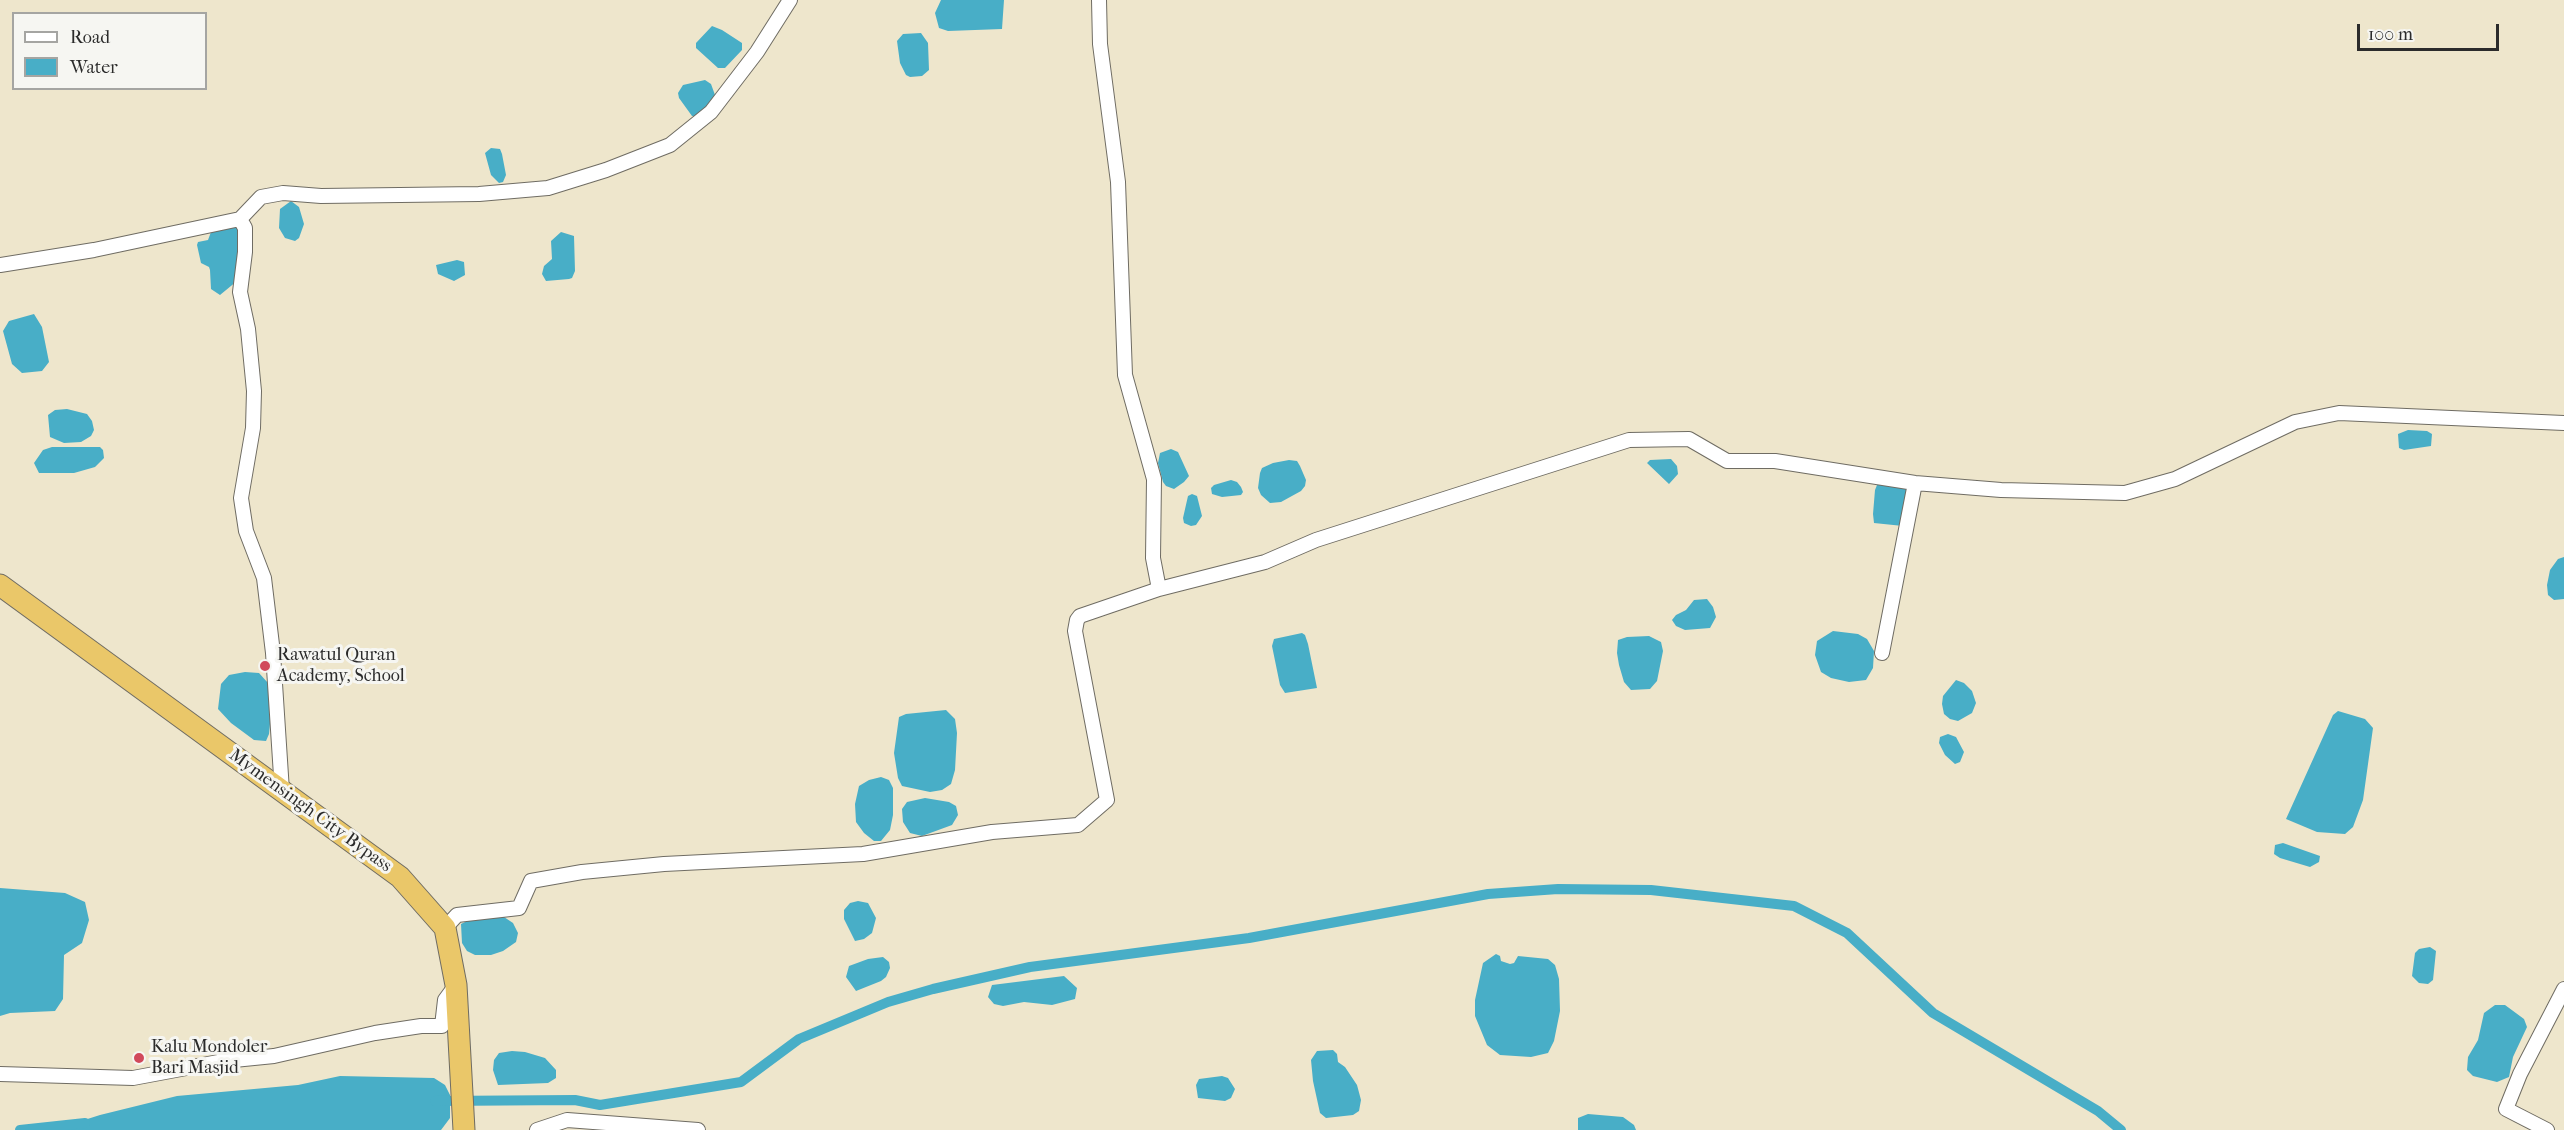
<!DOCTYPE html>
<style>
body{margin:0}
#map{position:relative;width:2564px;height:1130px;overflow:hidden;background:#eee6cc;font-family:"IM FELL French Canon",serif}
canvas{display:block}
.legend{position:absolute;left:12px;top:12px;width:195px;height:78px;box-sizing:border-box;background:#f6f6f2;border:2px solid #a5a5a2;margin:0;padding:8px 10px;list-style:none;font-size:18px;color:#2b2b2b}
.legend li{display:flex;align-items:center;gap:12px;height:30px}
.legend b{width:30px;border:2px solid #a5a5a2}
.scale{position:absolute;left:2357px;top:24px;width:142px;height:27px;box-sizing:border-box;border:3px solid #2b2b2b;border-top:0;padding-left:8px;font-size:18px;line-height:21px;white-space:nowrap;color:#2b2b2b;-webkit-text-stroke:4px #f6f6f2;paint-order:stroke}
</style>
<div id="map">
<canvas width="2564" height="1130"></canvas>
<ul class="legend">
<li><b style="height:8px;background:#fff"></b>Road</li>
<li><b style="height:16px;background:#48aec7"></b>Water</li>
</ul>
<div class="scale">100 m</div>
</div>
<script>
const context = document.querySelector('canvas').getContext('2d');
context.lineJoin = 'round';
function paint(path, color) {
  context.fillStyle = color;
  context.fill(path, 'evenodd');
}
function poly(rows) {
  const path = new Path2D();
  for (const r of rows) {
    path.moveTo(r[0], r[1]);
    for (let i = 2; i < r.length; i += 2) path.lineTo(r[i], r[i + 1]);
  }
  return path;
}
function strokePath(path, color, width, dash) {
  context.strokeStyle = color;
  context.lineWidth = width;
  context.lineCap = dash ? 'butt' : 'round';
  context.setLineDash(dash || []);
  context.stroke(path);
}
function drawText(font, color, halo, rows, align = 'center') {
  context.font = font + ' "IM FELL French Canon",serif';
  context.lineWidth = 6;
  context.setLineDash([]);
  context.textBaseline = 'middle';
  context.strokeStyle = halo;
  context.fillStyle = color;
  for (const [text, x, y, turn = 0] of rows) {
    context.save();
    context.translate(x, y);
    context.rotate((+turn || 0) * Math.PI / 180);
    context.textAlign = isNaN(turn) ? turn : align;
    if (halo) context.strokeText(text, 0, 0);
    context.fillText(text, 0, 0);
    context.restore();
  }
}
const water = poly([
 [941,0,1004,0,1002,29,948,31,939,28,935,13],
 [712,26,722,30,742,43,742,50,725,68,718,68,696,48,696,43],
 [921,33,928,43,929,70,922,76,910,77,906,75,900,63,897,41,903,34],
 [705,80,711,84,715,95,708,108,696,116,692,116,679,98,678,93,683,85],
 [491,148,500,149,502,154,506,175,503,182,499,183,491,175,485,153],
 [291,201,299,207,304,224,299,238,295,241,285,238,279,228,280,209],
 [225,227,238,228,240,231,237,281,220,295,211,289,210,270,209,267,201,263,197,245,198,242,208,240,211,232],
 [561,232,574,236,575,271,572,278,569,279,546,281,542,274,544,266,552,259,551,241],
 [457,260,464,262,465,275,454,281,438,274,436,265],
 [34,314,42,327,49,362,42,371,22,373,12,364,3,331,9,321],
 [67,409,87,414,92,421,94,430,91,436,81,442,64,443,50,437,48,415,55,410],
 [2408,430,2427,431,2432,434,2431,446,2404,450,2399,448,2398,434],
 [52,447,100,447,103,450,104,458,95,467,74,473,39,473,34,463,43,450],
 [1171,449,1178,452,1189,476,1184,482,1174,489,1166,486,1163,482,1158,463,1160,453],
 [1671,459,1677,466,1678,474,1669,484,1647,463,1650,460],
 [1289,460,1297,461,1300,466,1306,480,1305,486,1301,491,1281,502,1270,503,1261,495,1258,488,1260,473,1262,468,1273,463],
 [1231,480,1237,482,1241,487,1243,492,1241,495,1222,497,1212,494,1211,488,1214,485],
 [1880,482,1905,487,1908,492,1903,526,1874,523,1873,514,1875,490,1877,485],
 [1192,494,1197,496,1202,516,1196,525,1191,526,1184,523,1183,518,1188,496],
 [2564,557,2564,599,2554,600,2548,595,2547,585,2550,570,2558,559],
 [1707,599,1713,607,1716,617,1710,628,1685,630,1676,626,1672,620,1676,615,1686,610,1694,600],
 [1833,631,1858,634,1867,639,1874,651,1873,668,1866,680,1849,682,1831,678,1821,672,1815,655,1817,641],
 [1302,633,1305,635,1308,644,1317,688,1285,693,1280,685,1272,646,1274,639],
 [1649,636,1661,642,1663,651,1657,681,1650,689,1631,690,1624,682,1619,665,1617,653,1618,640,1627,637],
 [245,672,259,673,268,683,271,714,269,734,266,741,254,740,231,723,218,709,221,684,229,675],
 [1956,680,1964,683,1972,691,1976,703,1972,713,1958,721,1950,719,1944,714,1942,704,1943,696],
 [946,710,955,719,957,733,955,770,951,784,942,790,930,792,902,786,898,778,894,753,899,717,906,714],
 [2338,711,2365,719,2373,728,2363,800,2353,827,2345,834,2317,832,2286,819,2333,715],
 [1948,734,1956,737,1964,752,1960,762,1955,764,1945,755,1939,743,1940,737],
 [881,777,889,780,893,788,893,815,890,830,881,841,874,841,864,833,856,822,855,804,859,786,869,780],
 [925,798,949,802,956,806,958,815,952,825,922,836,910,833,903,822,902,809,907,802],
 [2283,843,2320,856,2319,862,2310,867,2280,858,2274,854,2275,845],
 [0,888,65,893,85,902,89,920,82,943,64,955,63,999,55,1011,10,1013,0,1016],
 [858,901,868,903,876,918,872,933,864,939,855,941,844,919,844,910,850,903],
 [501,915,513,923,518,933,516,942,503,951,491,955,475,955,467,951,462,943,461,924,471,919],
 [2430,947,2436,951,2433,980,2428,984,2419,983,2412,976,2415,953,2419,949],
 [1496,954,1500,956,1501,961,1510,964,1514,963,1518,956,1548,959,1555,965,1559,979,1560,1011,1554,1041,1548,1053,1531,1057,1500,1055,1487,1045,1475,1016,1475,1000,1483,963],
 [883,957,889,962,890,968,886,977,881,981,856,991,846,977,849,966,868,959],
 [1064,976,1077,988,1075,999,1052,1005,1024,1002,1003,1006,994,1004,988,997,992,985],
 [2495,1005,2505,1005,2524,1019,2527,1027,2513,1057,2509,1077,2497,1082,2473,1076,2467,1070,2468,1057,2478,1040,2484,1013],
 [1333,1050,1337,1054,1338,1062,1345,1067,1357,1085,1361,1100,1359,1111,1353,1115,1326,1118,1320,1113,1313,1081,1311,1060,1317,1051],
 [512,1051,525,1052,545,1058,556,1070,556,1078,548,1083,498,1085,493,1070,494,1060,499,1053],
 [340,1076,434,1078,445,1085,450,1095,450,1118,441,1130,53,1130,100,1115,177,1096,298,1085],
 [1222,1076,1228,1078,1235,1089,1231,1098,1225,1101,1198,1098,1196,1085,1199,1079],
 [1588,1114,1623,1117,1634,1125,1636,1130,1578,1130,1578,1118]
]);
const canal = poly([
 [435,1101,575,1100,600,1105,741,1082,799,1039,888,1002,933,989,1030,967,1249,938,1488,894,1558,889,1651,890,1794,906,1847,933,1933,1013,2098,1111,2121,1130],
 [20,1130,85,1123]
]);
const minor = poly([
 [1099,0,1100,44,1118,182,1125,375,1154,479,1153,558,1159,589],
 [240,219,245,228,245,252,240,292,248,329,254,391,253,428,241,498,246,531,264,578,273,653,282,791],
 [0,265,94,250,240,219,261,197,283,193,321,196,479,194,548,188,606,170,670,145,711,112,757,52,790,0],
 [1882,653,1915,483],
 [445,928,457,915,519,908,531,881,582,872,664,864,863,854,992,832,1078,825,1107,800,1075,631,1077,620,1080,616,1159,589,1265,562,1316,540,1629,440,1689,439,1727,461,1775,461,1915,483,2001,490,2125,493,2175,479,2295,422,2339,413,2564,423],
 [0,1074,133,1078,224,1061,274,1056,375,1033,421,1026,442,1026,445,1000,456,985],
 [537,1130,567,1120,698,1130],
 [2547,1130,2506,1109,2520,1074,2564,989]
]);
const highway = poly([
 [0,585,400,877,445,928,456,985,464,1130]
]);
const markers = [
 [265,666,6,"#d1495b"],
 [139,1058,6,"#d1495b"]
];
const poiNames = [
 ["Rawatul Quran",277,656],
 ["Academy, School",277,677],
 ["Kalu Mondoler",151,1048],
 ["Bari Masjid",151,1069]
];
const streetNames = [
 ["Mymensingh City Bypass",310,811,36]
];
paint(water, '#48aec7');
strokePath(canal, '#48aec7', 10);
strokePath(minor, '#6f6c63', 16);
strokePath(highway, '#6f6c63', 23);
strokePath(minor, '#fff', 14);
strokePath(highway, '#eac769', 21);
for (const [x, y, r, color] of markers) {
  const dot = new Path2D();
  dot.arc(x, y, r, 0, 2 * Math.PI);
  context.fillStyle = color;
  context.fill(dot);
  strokePath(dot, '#f6f6f2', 2);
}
drawText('18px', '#2b2b2b', '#f6f6f2', poiNames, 'left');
drawText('18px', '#2b2b2b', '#f6f6f2', streetNames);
</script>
